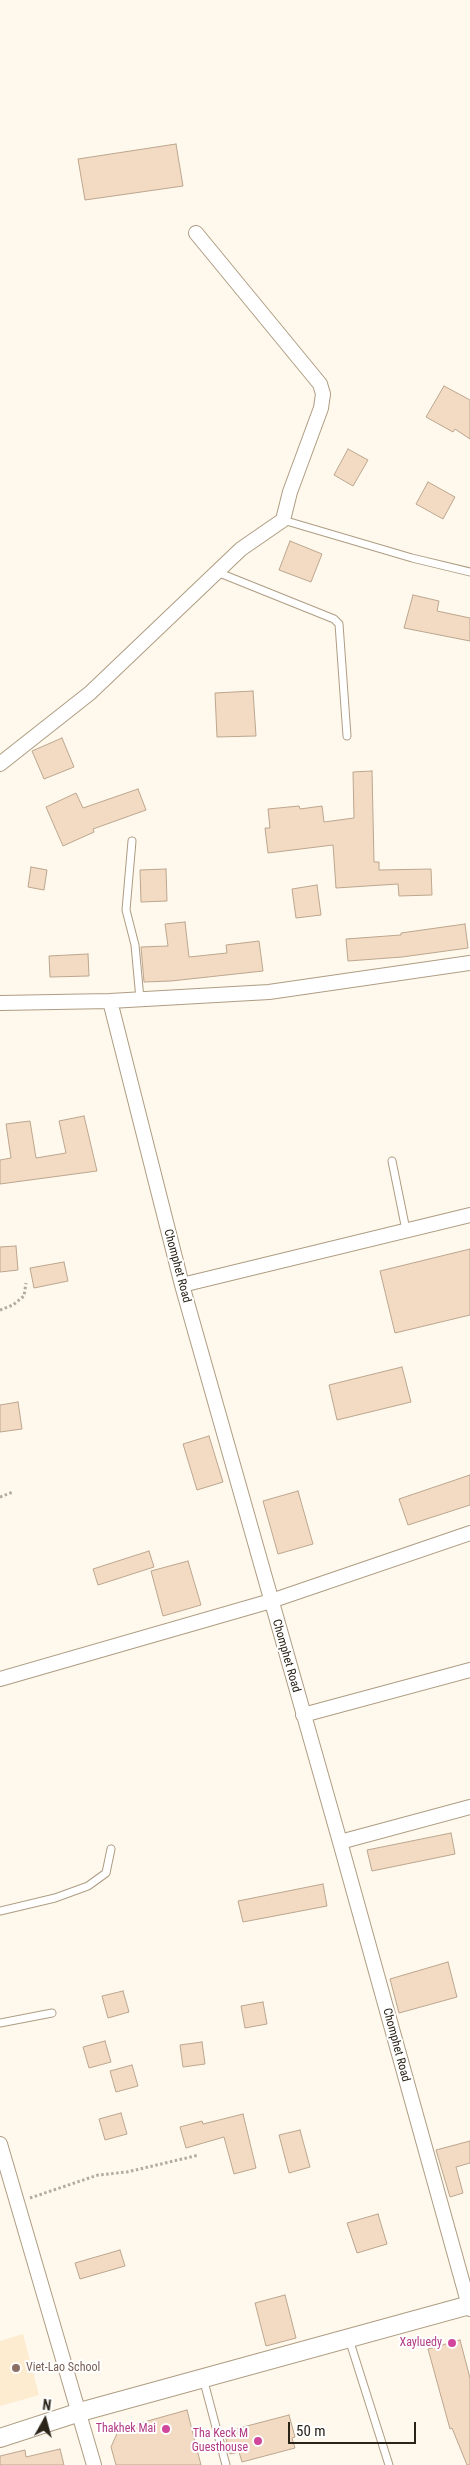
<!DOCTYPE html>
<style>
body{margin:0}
#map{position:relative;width:470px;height:2465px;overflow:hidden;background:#fff8ec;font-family:"Roboto Condensed",sans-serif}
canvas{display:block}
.north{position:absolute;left:20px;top:2395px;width:50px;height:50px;-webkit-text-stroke:4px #fff;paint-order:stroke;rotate:7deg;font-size:14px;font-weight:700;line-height:20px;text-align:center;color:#292318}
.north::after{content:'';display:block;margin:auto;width:18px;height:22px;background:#292318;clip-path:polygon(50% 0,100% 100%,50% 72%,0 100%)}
.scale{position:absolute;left:288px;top:2422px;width:128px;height:22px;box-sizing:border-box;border:2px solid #292318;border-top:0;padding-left:6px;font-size:15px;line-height:18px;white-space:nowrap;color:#292318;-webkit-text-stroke:4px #fff;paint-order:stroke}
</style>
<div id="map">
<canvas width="470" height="2465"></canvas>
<div class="north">N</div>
<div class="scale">50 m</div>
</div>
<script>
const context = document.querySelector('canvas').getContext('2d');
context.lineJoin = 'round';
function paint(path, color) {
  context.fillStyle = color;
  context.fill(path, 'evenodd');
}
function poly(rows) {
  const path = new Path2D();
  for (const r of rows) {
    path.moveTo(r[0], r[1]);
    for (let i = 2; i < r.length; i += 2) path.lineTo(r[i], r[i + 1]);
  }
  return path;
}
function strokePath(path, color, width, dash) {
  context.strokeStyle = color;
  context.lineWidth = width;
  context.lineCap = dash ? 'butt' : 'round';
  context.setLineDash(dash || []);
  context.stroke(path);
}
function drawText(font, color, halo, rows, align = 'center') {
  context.font = font + ' "Roboto Condensed",sans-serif';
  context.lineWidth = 4;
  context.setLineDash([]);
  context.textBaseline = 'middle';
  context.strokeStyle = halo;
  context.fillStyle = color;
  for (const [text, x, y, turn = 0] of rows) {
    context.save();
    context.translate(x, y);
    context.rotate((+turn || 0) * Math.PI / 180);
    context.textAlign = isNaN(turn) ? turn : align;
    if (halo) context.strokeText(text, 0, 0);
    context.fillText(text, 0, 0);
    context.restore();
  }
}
const built = poly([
 [23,2334,39,2395,0,2406,0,2341]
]);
const building = poly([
 [176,144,183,186,85,200,78,159,176,144],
 [444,386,470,400,470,439,455,429,453,432,426,417,444,386],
 [348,449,368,460,353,486,334,475,348,449],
 [428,482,455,497,443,519,416,504,428,482],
 [290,541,322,554,311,582,279,570,290,541],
 [413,595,439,601,437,611,470,618,470,641,404,628,413,595],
 [253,691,256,736,217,737,215,693,253,691],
 [62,738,74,767,44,779,32,751,62,738],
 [372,771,374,862,379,862,379,870,431,869,432,895,399,896,398,884,336,888,333,845,268,853,265,828,270,828,268,809,299,806,300,809,322,806,324,822,354,818,353,772,372,771],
 [138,789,146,810,93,829,94,832,63,846,46,807,76,793,83,808,138,789],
 [31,867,47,870,44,890,28,887,31,867],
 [166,869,167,901,141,902,140,870,166,869],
 [317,885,321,915,296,918,292,889,317,885],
 [185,922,189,957,227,953,226,945,259,941,263,971,171,981,144,982,141,947,168,946,165,924,185,922],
 [465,924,468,948,402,957,348,961,346,939,401,935,401,933,465,924],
 [88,954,89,976,50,977,49,956,88,954],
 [84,1116,97,1171,0,1184,0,1160,11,1158,6,1124,30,1121,36,1158,66,1153,59,1121,84,1116],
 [16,1246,18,1270,0,1272,0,1247,16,1246],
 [470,1249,470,1315,395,1333,380,1271,470,1249],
 [64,1262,68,1281,34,1288,30,1268,64,1262],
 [402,1367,411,1402,337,1420,329,1385,402,1367],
 [18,1402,22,1429,0,1432,0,1405,18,1402],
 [209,1436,223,1482,197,1490,183,1444,209,1436],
 [470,1475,470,1505,408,1525,399,1499,470,1475],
 [298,1491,313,1544,278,1554,263,1501,298,1491],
 [149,1551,154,1567,98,1585,93,1569,149,1551],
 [188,1561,201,1605,163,1616,151,1571,188,1561],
 [451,1833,455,1854,372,1871,367,1850,451,1833],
 [323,1884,327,1906,243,1922,238,1901,323,1884],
 [448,1962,457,1997,399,2013,390,1979,448,1962],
 [123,1991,129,2012,108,2018,102,1996,123,1991],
 [263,2002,267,2024,245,2028,241,2006,263,2002],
 [105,2041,111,2062,89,2068,83,2047,105,2041],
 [202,2042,205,2064,183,2067,180,2045,202,2042],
 [132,2065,138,2086,116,2092,110,2071,132,2065],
 [121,2113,127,2134,105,2140,99,2119,121,2113],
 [243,2114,256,2168,234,2174,224,2137,186,2148,180,2127,202,2121,203,2124,243,2114],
 [300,2130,310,2167,289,2173,279,2135,300,2130],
 [470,2141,470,2163,456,2167,463,2193,450,2197,436,2150,470,2141],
 [378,2214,387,2244,357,2253,347,2223,378,2214],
 [120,2250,125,2266,80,2279,75,2263,120,2250],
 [285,2295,296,2338,266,2346,255,2303,285,2295],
 [460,2340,470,2378,470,2465,467,2465,452,2428,450,2429,428,2349,460,2340],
 [187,2410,201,2465,116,2465,111,2447,119,2429,187,2410],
 [289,2415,295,2437,292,2438,295,2448,242,2462,239,2452,230,2454,224,2432,289,2415],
 [60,2449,64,2465,0,2465,0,2456,25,2450,26,2457,60,2449]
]);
const path = poly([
 [0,1310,13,1305,24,1296,26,1283],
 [0,1497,13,1492],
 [30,2198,98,2175,127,2172,199,2155]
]);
const service = poly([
 [283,520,412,558,470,572],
 [217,572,334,619,339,624,347,736],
 [132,841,126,910,135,945,140,999],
 [392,1161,406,1230],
 [0,1911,55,1898,88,1886,106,1873,111,1849],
 [0,2023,52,2013],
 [349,2339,389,2465],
 [203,2378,226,2465]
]);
const minor = poly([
 [0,764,90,693,241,549,283,520,290,492,321,408,323,394,320,384,196,233],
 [110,1001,182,1285,340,1842,470,2309],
 [0,1003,110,1001,269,992,470,963],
 [182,1285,470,1215],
 [0,1679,271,1601,470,1533],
 [303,1715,470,1670],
 [340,1842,470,1807],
 [0,2144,94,2465]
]);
const tertiary = poly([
 [0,2438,80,2412,470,2305]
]);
const markers = [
 [452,2343,5,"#d1479c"],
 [16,2368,5,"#8d6e63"],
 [166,2429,5,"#d1479c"],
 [258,2441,5,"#d1479c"]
];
const streetNames = [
 ["Chomphet Road",177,1266,75],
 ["Chomphet Road",286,1656,74],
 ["Chomphet Road",396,2045,75]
];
const hotelNames = [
 ["Xayluedy",442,2343],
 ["Thakhek Mai",156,2429],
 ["Tha Keck M",248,2434],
 ["Guesthouse",248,2448]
];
const educationNames = [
 ["Viet-Lao School",26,2368]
];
paint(built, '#fdecd0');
paint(building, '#f2dbc2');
strokePath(building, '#bca68f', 1);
strokePath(service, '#ae9d83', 9);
strokePath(minor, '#ae9d83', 16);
strokePath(tertiary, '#ae9d83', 20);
strokePath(path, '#b2aba0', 3, [2.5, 2.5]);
strokePath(service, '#fff', 7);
strokePath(minor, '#fff', 14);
strokePath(tertiary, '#fff', 18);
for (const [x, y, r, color] of markers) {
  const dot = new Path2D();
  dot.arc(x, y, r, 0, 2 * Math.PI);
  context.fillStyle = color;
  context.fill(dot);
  strokePath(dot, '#fff', 2);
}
drawText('12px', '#292318', '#fff', streetNames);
drawText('12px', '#b23c85', '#fff', hotelNames, 'right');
drawText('12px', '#785e54', '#fff', educationNames, 'left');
</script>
